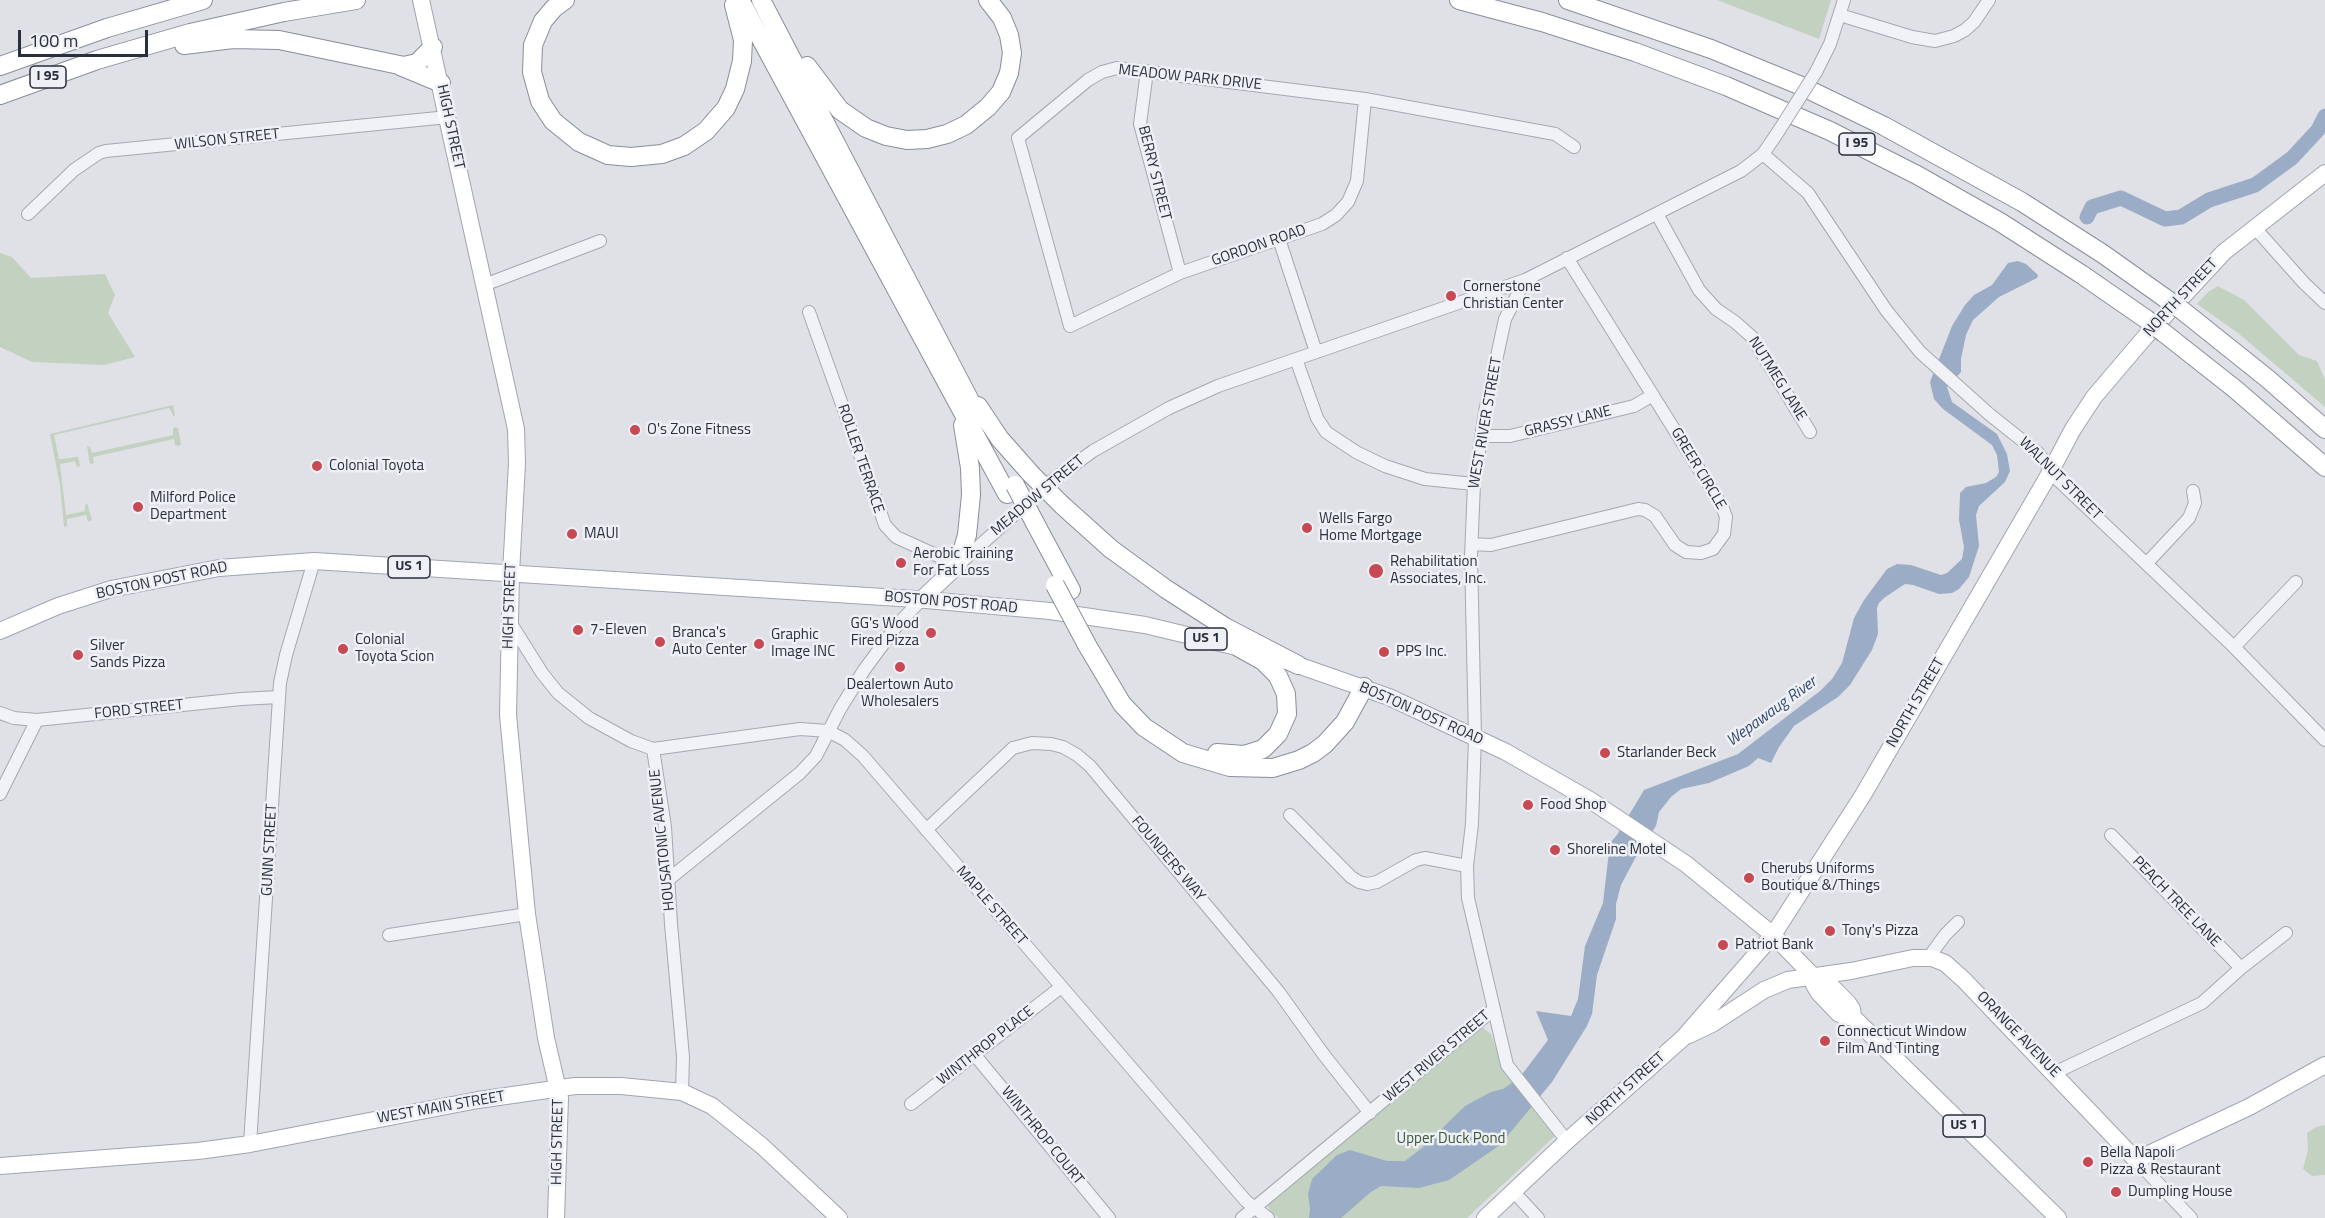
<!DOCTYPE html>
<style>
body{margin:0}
#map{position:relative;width:2325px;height:1218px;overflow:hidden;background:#dfe1e7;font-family:"Titillium Web",sans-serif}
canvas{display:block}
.scale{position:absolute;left:18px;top:30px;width:130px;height:27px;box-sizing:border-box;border:3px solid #282f3d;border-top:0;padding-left:8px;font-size:18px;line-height:21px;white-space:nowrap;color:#282f3d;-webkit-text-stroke:4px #eef0f5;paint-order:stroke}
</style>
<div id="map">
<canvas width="2325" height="1218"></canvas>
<div class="scale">100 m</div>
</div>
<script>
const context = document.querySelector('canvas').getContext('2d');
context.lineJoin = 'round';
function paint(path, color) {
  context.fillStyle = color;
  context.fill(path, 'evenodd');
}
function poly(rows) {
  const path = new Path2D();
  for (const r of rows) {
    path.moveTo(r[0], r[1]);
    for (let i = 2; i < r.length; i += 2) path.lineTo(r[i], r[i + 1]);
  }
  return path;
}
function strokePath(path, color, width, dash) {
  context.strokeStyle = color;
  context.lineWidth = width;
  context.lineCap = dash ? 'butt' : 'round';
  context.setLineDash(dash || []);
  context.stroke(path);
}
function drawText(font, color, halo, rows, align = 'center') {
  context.font = font + ' "Titillium Web",sans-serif';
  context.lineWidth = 5;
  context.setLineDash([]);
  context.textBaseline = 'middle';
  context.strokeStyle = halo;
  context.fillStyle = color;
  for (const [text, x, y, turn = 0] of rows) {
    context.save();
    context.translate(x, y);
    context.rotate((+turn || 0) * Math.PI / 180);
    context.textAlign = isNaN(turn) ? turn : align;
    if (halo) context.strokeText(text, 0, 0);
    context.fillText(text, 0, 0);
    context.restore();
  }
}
const green = poly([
 [1717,0,1831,0,1819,39],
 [0,253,12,257,31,278,105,274,115,295,108,313,135,357,104,365,32,362,0,347],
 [2218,286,2244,300,2299,355,2317,361,2325,380,2325,407,2238,333,2197,304,2208,292],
 [173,405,175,416,174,417,169,408,54,435,59,459,78,457,80,466,77,467,75,461,60,464,66,515,85,511,85,505,87,503,92,520,88,522,86,515,67,519,67,526,64,527,60,485,50,434],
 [175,427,178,428,181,444,179,446,175,445,174,439,93,457,94,463,90,464,87,446,90,447,92,453,173,435,173,429],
 [1479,1028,1483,1028,1491,1034,1503,1069,1555,1136,1467,1218,1279,1218,1271,1212,1267,1205],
 [2325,1125,2325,1175,2312,1176,2303,1169,2308,1150,2307,1133,2316,1127]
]);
const water = poly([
 [2018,261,2026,264,2038,275,2037,278,1999,297,1973,320,1966,335,1961,359,1961,372,1947,387,1952,402,1997,434,2007,454,2010,471,2005,482,1979,506,1976,515,1979,546,1969,577,1959,589,1952,593,1939,594,1913,585,1905,584,1884,598,1879,603,1877,608,1878,634,1872,650,1850,685,1838,697,1794,726,1779,747,1771,763,1758,758,1749,766,1709,783,1681,789,1671,797,1659,812,1656,826,1640,849,1621,885,1616,904,1616,919,1597,975,1592,1014,1587,1026,1552,1082,1500,1145,1449,1180,1419,1188,1381,1186,1371,1192,1341,1218,1309,1218,1310,1209,1308,1194,1312,1179,1337,1155,1350,1150,1387,1161,1405,1161,1422,1148,1465,1106,1491,1092,1503,1089,1520,1077,1548,1040,1536,1011,1571,1016,1578,999,1585,946,1603,903,1610,843,1617,835,1644,790,1738,754,1820,691,1832,679,1842,663,1854,618,1864,600,1887,569,1897,564,1911,565,1941,575,1947,573,1962,559,1964,547,1959,520,1960,493,1966,487,1986,483,1996,477,1999,472,1997,455,1992,445,1943,409,1934,399,1930,382,1952,326,1965,305,1974,295,1992,285,2008,263]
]);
const river = poly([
 [2087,217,2092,207,2121,198,2165,219,2181,217,2209,200,2255,185,2292,158,2318,130,2325,116]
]);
const minor = poly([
 [1840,15,1912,37,1935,41,1954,36,1965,30,1974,22,1989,0],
 [1147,71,1140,124,1180,273],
 [1816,72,1830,44,1844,0],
 [1365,99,1357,181,1348,202,1336,215,1322,224,1180,273,1070,326,1018,138,1088,80,1102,72,1117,68,1365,99,1555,134,1574,147],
 [1763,154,1808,193,1886,310,1920,352,1989,414,2038,453,2058,480,2234,647,2325,740],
 [28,214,74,170,99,153,106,151,448,117],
 [1657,214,1699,290,1716,309,1735,322,1752,337,1810,432],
 [2254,227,2304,283,2325,303],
 [1279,239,1316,352],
 [1525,280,1505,319,1485,412,1474,484,1471,556,1475,737,1472,824,1467,866,1468,898,1507,1065,1567,1141],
 [484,285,600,241],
 [809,312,885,525,896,537,958,565,1053,480,1093,451,1169,408,1218,386,1525,280,1741,171,1763,154,1778,132],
 [1296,359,1317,418,1326,432,1356,452,1385,466,1425,479,1474,484],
 [1481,436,1510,436,1634,406,1653,395],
 [1472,544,1491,545,1638,509,1645,510,1655,516,1675,545,1686,552,1701,553,1713,549,1724,534,1726,517,1722,506,1567,258],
 [2147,563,2189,518,2195,503,2193,491],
 [510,622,542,673,558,693,589,718,631,741,653,749,665,827,671,924,683,1057,682,1092],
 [2234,647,2296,582],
 [0,713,14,718,37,720,241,699,279,697],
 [653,749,800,729,828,731,845,740,863,756,1233,1186,1246,1201,1268,1218],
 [0,794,37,720],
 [1290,815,1351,877,1359,882,1367,884,1377,882,1416,860,1425,858,1467,866],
 [926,830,1013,748,1032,743,1051,744,1063,747,1077,755,1090,766,1278,991,1324,1055,1370,1113],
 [2111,835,2241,968],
 [669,879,800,773,816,756,840,709,864,670,898,624,922,599],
 [389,935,527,914],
 [1929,957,1945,935,1958,922],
 [974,1054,1109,1218],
 [2054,1073,2202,1003,2241,968,2286,933],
 [911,1104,1061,987],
 [250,1144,280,683,286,655,314,561],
 [2136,1160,2191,1218],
 [1513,1191,1538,1218],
 [1242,1218,1494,1009]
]);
const major = poly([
 [421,0,516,429,517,463,511,573,508,715,527,914,546,1038,560,1098,556,1218],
 [922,599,958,565],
 [0,631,58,606,111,589,219,568,314,561,915,599,1050,611,1145,625,1249,650],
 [1286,661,1389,697,1506,752,1590,800,1686,864,1773,935,1814,977,1829,984,1848,1003,1852,1009,1853,1017,2058,1218],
 [1814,977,1814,985,1819,993,1838,1013,1846,1017,1853,1017],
 [1689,1035,1712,1024,1764,990,1788,980,1851,971,1913,958,1932,958,1945,963,1964,980,2136,1160,2249,1107,2325,1065],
 [0,1166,198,1151,250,1144,478,1100,575,1086,621,1086,682,1092,712,1106,762,1146,839,1218],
 [1485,1218,1567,1141,1683,1038,1773,935,1863,795,2047,478,2073,429,2094,397,2145,337,2224,252,2325,173]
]);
const highway = poly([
 [565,0,554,8,543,21,533,45,532,72,540,101,553,121,579,142,608,155,631,157,662,154,684,146,706,131,726,108,735,89,742,61,743,40,734,5],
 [740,0,1007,494],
 [761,0,980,420],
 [1459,0,1542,22,1635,52,1726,86,1830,131,1917,175,2000,222,2081,274,2146,319],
 [1568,0,1711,49,1799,85,1884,126,2022,202,2103,254,2165,298],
 [184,45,233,39,279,40,404,66,417,63,433,47],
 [0,66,107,28,203,0],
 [400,66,441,83],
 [807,66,840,110,866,128,886,136,907,140,927,139,947,134,966,125,988,107,1001,92,1009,73,1012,53,1009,35,1002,18,988,0],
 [0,95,97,60,190,33,284,12,356,0],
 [2183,311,2268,379,2325,429],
 [2164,333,2235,389,2325,467],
 [978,406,1000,439,1031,474],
 [1062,505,1111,549,1166,589,1225,627,1298,665],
 [1035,523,1071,590],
 [958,565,967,535,971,495,970,468,963,425],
 [1087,645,1122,704,1144,727,1183,753,1230,767,1273,768,1299,760,1313,753,1325,744,1345,722,1364,687],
 [1217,753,1244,755,1263,749,1278,734,1287,714,1286,694,1278,676,1263,661,1238,647]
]);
const minorBridge = poly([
 [1778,132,1816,72]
]);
const highwayBridge = poly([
 [2165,298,2183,311],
 [2146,319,2164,333],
 [1031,474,1062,505],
 [1015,485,1035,523],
 [1055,585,1087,645]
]);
const markers = [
 [1451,296,6,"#c74953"],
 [635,430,6,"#c74953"],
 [317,466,6,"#c74953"],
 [138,507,6,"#c74953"],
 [1307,528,6,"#c74953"],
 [572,534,6,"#c74953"],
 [901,563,6,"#c74953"],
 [1376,571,8,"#c74953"],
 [578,630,6,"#c74953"],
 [931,633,6,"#c74953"],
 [660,642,6,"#c74953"],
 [759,644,6,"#c74953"],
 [343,649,6,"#c74953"],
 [1384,652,6,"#c74953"],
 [78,655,6,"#c74953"],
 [900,667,6,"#c74953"],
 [1605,753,6,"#c74953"],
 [1528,805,6,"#c74953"],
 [1555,850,6,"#c74953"],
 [1749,878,6,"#c74953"],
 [1830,931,6,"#c74953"],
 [1723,945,6,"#c74953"],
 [1825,1041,6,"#c74953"],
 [2088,1162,6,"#c74953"],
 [2116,1192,6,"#c74953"]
];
const shields = [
 [48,77,36],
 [1857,144,36],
 [409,567,42],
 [1206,639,42],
 [1964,1126,42]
];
const shieldNames = [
 ["I 95",48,77],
 ["I 95",1857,144],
 ["US 1",409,567],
 ["US 1",1206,639],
 ["US 1",1964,1126]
];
const streetNames = [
 ["MEADOW PARK DRIVE",1190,78,6],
 ["HIGH STREET",450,127,78],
 ["WILSON STREET",227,140,-6],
 ["BERRY STREET",1154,173,76],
 ["GORDON ROAD",1259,246,-19],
 ["NORTH STREET",2181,298,-47],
 ["NUTMEG LANE",1777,379,58],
 ["GRASSY LANE",1568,422,-14],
 ["WEST RIVER STREET",1486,423,-80],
 ["ROLLER TERRACE",860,459,71],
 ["GREER CIRCLE",1698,469,59],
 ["WALNUT STREET",2060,479,45],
 ["MEADOW STREET",1038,496,-40],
 ["BOSTON POST ROAD",162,581,-12],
 ["BOSTON POST ROAD",951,603,5],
 ["HIGH STREET",510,606,-88],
 ["NORTH STREET",1916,703,-60],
 ["FORD STREET",139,710,-6],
 ["BOSTON POST ROAD",1421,714,24],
 ["HOUSATONIC AVENUE",663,840,-96],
 ["GUNN STREET",270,850,-87],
 ["FOUNDERS WAY",1168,859,50],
 ["PEACH TREE LANE",2176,902,46],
 ["MAPLE STREET",991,906,49],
 ["ORANGE AVENUE",2018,1035,46],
 ["WINTHROP PLACE",986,1046,-38],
 ["WEST RIVER STREET",1437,1057,-40],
 ["NORTH STREET",1626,1089,-42],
 ["WEST MAIN STREET",441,1108,-10],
 ["WINTHROP COURT",1042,1136,51],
 ["HIGH STREET",558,1142,-89]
];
const poiNames = [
 ["Cornerstone",1463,287],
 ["Christian Center",1463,304],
 ["O's Zone Fitness",647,430],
 ["Colonial Toyota",329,466],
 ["Milford Police",150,498],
 ["Department",150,515],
 ["Wells Fargo",1319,519],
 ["Home Mortgage",1319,536],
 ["MAUI",584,534],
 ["Aerobic Training",913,554],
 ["For Fat Loss",913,571],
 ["Rehabilitation",1390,562],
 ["Associates, Inc.",1390,579],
 ["GG's Wood",919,624,"right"],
 ["Fired Pizza",919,641,"right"],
 ["7-Eleven",590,630],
 ["Branca's",672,633],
 ["Auto Center",672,650],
 ["Graphic",771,635],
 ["Image INC",771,652],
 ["Colonial",355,640],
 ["Toyota Scion",355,657],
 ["Silver",90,646],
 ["Sands Pizza",90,663],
 ["PPS Inc.",1396,652],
 ["Dealertown Auto",900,685,"center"],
 ["Wholesalers",900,702,"center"],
 ["Starlander Beck",1617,753],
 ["Food Shop",1540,805],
 ["Shoreline Motel",1567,850],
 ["Cherubs Uniforms",1761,869],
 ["Boutique &/Things",1761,886],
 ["Tony's Pizza",1842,931],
 ["Patriot Bank",1735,945],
 ["Connecticut Window",1837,1032],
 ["Film And Tinting",1837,1049],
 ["Bella Napoli",2100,1153],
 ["Pizza & Restaurant",2100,1170],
 ["Dumpling House",2128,1192]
];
const parkNames = [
 ["Upper Duck Pond",1451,1139]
];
const waterNames = [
 ["Wepawaug River",1772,712,-36]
];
paint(green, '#c3d1c0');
paint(water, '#9badc6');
strokePath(river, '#9badc6', 15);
strokePath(minor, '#a4a8b1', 14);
strokePath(major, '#9fa5b2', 18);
strokePath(highway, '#878e9d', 20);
strokePath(minor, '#f1f2f6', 12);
strokePath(major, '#fff', 16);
strokePath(highway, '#fff', 18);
strokePath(minorBridge, '#a4a8b1', 14, []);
strokePath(highwayBridge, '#878e9d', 20, []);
strokePath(minorBridge, '#f1f2f6', 12);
strokePath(highwayBridge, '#fff', 18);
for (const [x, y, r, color] of markers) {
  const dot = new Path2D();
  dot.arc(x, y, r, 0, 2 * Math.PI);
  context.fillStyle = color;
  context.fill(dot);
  strokePath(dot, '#eef0f5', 2);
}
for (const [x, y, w] of shields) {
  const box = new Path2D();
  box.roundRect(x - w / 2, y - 11, w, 22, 4.5);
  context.fillStyle = '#eef0f5';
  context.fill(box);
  strokePath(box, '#282f3d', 1.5);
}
drawText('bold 14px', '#282f3d', null, shieldNames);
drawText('15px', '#282f3d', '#eef0f5', streetNames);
drawText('15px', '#282f3d', '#eef0f5', poiNames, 'left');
drawText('15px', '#3a5837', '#eef0f5', parkNames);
drawText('italic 16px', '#354b6f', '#eef0f5', waterNames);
</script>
